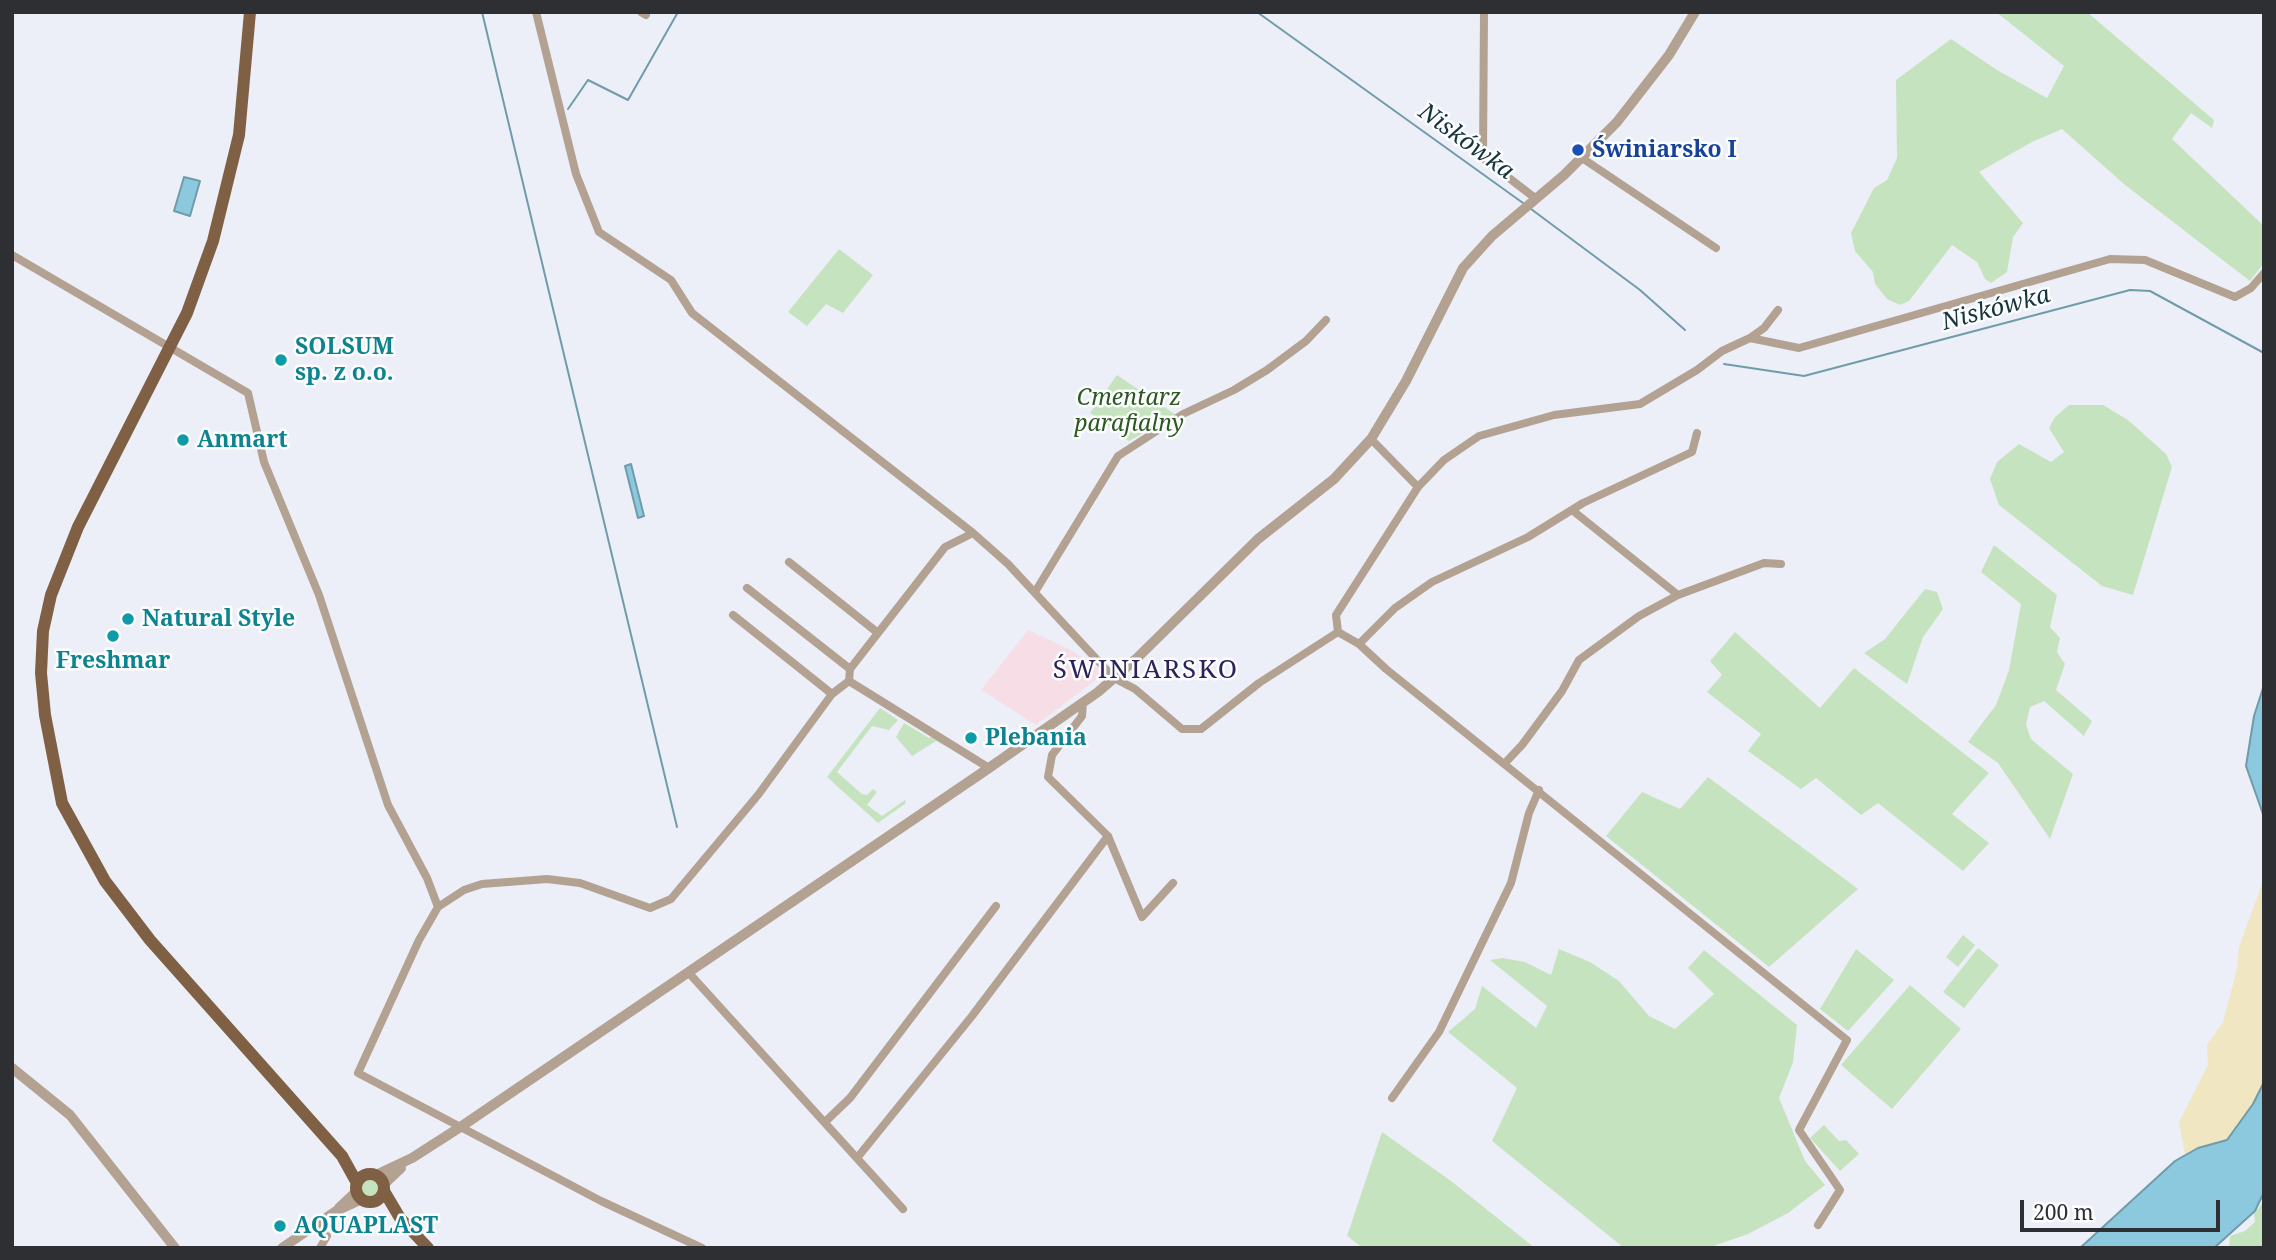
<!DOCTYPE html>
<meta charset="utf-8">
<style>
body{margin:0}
#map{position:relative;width:2276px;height:1260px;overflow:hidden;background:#eceff8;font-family:"Noto Serif",serif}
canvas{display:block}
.frame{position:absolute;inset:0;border:14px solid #2d2f32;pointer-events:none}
.scale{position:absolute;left:2020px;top:1200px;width:200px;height:32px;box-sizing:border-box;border:4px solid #2d2f32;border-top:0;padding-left:9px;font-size:21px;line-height:24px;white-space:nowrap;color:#2d2f32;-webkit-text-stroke:5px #fcfdfe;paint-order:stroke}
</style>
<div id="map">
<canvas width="2276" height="1260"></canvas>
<div class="frame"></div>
<div class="scale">200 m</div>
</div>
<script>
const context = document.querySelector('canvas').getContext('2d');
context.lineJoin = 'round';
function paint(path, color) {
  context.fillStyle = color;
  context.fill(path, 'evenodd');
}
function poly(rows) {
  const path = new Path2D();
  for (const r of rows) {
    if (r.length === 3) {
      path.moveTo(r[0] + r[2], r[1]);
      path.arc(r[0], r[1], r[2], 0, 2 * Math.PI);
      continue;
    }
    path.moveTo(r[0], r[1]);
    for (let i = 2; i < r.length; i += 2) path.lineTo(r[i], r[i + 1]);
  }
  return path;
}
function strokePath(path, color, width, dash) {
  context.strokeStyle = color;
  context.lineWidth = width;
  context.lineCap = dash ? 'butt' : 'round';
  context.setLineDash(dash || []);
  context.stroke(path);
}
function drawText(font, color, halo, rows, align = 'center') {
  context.font = font + ' "Noto Serif",serif';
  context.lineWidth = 5;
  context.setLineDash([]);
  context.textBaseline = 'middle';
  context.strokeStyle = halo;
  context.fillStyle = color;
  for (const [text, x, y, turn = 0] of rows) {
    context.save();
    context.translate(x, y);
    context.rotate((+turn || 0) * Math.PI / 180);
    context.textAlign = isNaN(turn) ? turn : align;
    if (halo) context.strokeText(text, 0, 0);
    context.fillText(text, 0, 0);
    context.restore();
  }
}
const education = poly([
 [1028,630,1071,650,1105,673,1036,725,981,690]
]);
const green = poly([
 [1996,12,2087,12,2214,120,2212,128,2191,113,2172,139,2264,226,2264,263,2250,281,2125,185,2062,129,2032,142,1979,172,2023,223,2013,237,2007,272,1991,283,1985,279,1977,262,1952,245,1909,301,1900,305,1887,299,1875,284,1873,272,1855,251,1851,233,1874,188,1887,180,1897,158,1896,80,1951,39,1997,70,2047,98,2064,66],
 [839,249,873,275,843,313,826,304,807,326,788,312],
 [1117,375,1176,415,1129,441,1090,413],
 [2069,405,2103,405,2128,420,2166,454,2172,467,2133,595,2102,586,1999,505,1990,479,1997,462,2019,444,2051,462,2064,452,2049,428,2055,417],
 [1994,545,2057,595,2050,627,2060,638,2057,652,2065,664,2056,690,2092,721,2084,736,2044,701,2030,707,2026,725,2031,739,2073,774,2050,839,1998,763,1968,742,1996,705,2009,670,2021,604,1981,572],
 [1925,589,1937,592,1943,609,1923,637,1907,684,1864,653,1885,639],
 [1735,632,1820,708,1854,668,1989,773,1952,814,1989,843,1963,871,1878,803,1861,815,1816,778,1801,789,1748,751,1761,734,1707,692,1722,675,1710,661],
 [880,708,898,720,889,730,872,726,837,772,862,794,867,795,873,789,877,792,867,805,882,816,905,800,906,803,878,823,827,777],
 [904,723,929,738,933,735,951,749,936,741,912,756,896,737],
 [1708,777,1858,889,1769,967,1606,836,1642,792,1680,809],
 [1963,935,1975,945,1958,967,1946,957],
 [1978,948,1999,965,1964,1008,1943,992],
 [1559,949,1590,962,1619,981,1649,1016,1675,1029,1714,994,1688,968,1704,950,1797,1025,1793,1062,1779,1098,1805,1161,1825,1185,1788,1213,1748,1234,1708,1248,1624,1248,1492,1141,1517,1088,1448,1032,1475,1009,1482,986,1536,1028,1547,1006,1490,960,1503,958,1525,962,1551,975],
 [1856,949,1894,980,1848,1031,1820,1009],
 [1910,985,1961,1029,1892,1109,1841,1065],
 [1824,1125,1839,1141,1846,1140,1859,1154,1840,1171,1810,1138],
 [1382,1132,1451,1181,1535,1248,1363,1248,1347,1236],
 [370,1188,11],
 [2264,1201,2264,1248,2229,1248,2230,1236,2245,1231,2255,1222,2254,1214]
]);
const sand = poly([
 [2264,879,2264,1082,2253,1104,2227,1140,2185,1155,2179,1122,2208,1065,2207,1045,2223,1022,2237,969,2239,947]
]);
const water = poly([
 [184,177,200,181,190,216,174,211,184,177],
 [631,464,644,516,638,518,625,466,631,464],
 [2264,685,2264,817,2246,766,2254,716,2264,685],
 [2264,1082,2264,1192,2255,1211,2214,1248,2080,1248,2175,1161,2198,1148,2227,1140,2253,1104,2264,1082]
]);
const stream = poly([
 [482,12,677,827],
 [1257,12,1523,203],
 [568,109,588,80,628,100,678,12],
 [1531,209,1640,290,1685,330],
 [1724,364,1804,376,2130,290,2150,291,2264,353]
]);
const minor = poly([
 [536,12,576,174,599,232,671,280,692,313,973,533,1008,564,1114,678,1135,689,1182,729,1201,729,1259,683,1338,632,1359,644,1386,669,1847,1040,1799,1130,1840,1190,1818,1225],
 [641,12,646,15],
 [1484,12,1483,158,1535,198],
 [1582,158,1716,248],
 [12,255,248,393,264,462,319,595,388,805,427,878,438,907],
 [1750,338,1764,328,1778,310],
 [1371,439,1418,487],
 [1572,510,1678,595,1764,563,1781,564],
 [789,562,878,633],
 [747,588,850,669],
 [1035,592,1118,456,1183,414,1234,390,1267,370,1306,341,1326,320],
 [733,615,832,694],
 [1338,632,1336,615,1418,487,1444,460,1479,436,1554,415,1640,404,1697,370,1722,351,1750,338,1799,348,2110,259,2145,260,2235,297,2251,288,2264,273],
 [1359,644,1395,608,1432,582,1528,537,1583,503,1692,452,1697,433],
 [849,681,989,768],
 [1083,702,1082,716,1052,755,1048,777,1108,836,1142,917,1173,883],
 [1505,763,1522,745,1562,691,1579,660,1639,616,1678,595],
 [688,972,903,1209],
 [1392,1098,1439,1032,1511,883,1529,813,1539,790],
 [825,1122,850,1098,996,906],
 [857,1158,972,1016,1108,836],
 [320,1248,327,1236],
 [702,1248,601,1201,358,1073,419,940,438,907,464,890,482,884,547,879,580,883,650,908,671,899,758,795,832,694,849,681,850,669,945,547,973,533]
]);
const tertiary = poly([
 [12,1068,70,1115,175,1248],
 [376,1175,412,1158,462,1126,989,768,1098,692,1136,659,1258,539,1334,479,1371,439,1406,381,1463,268,1492,236,1564,175,1617,122,1669,55,1695,12],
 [384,1184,401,1168],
 [339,1208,356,1192],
 [282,1248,336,1211,362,1199]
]);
const primary = poly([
 [250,12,239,135,213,241,187,313,78,527,51,595,43,631,41,673,45,715,62,803,105,881,150,940,342,1156,357,1183],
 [370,1188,14],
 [384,1191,400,1218,428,1248]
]);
const markers = [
 [1578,150,7,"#1a4fb4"],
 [281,360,7,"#0f9aa8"],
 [183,440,7,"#0f9aa8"],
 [128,619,7,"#0f9aa8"],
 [113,636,7,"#0f9aa8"],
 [971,738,7,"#0f9aa8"],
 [280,1226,7,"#0f9aa8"]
];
const transitNames = [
 ["Świniarsko I",1592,150]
];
const cultureNames = [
 ["SOLSUM",295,347],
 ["sp. z o.o.",295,373],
 ["Anmart",197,440],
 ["Natural Style",142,619],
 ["Freshmar",113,661,"center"],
 ["Plebania",985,738],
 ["AQUAPLAST",294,1226]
];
const parkNames = [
 ["Cmentarz",1129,398],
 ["parafialny",1129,424]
];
const waterNames = [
 ["Niskówka",1466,142,36],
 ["Niskówka",1996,309,-15]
];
const quarterNames = [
 ["ŚWINIARSKO",1146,671]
];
paint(education, '#f7dee6');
paint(green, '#c6e3bf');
paint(sand, '#f0e6c1');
paint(water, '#8dc9de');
strokePath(water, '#709baa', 2);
strokePath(stream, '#709baa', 2);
strokePath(minor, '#b3a192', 8);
strokePath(tertiary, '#b3a192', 10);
strokePath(primary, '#806044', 12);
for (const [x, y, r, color] of markers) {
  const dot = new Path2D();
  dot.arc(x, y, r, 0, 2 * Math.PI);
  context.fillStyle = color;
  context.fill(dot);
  strokePath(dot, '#fcfdfe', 2.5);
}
drawText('bold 23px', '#164399', '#fcfdfe', transitNames, 'left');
drawText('bold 23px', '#0d838f', '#fcfdfe', cultureNames, 'left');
drawText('italic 23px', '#2d5921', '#fcfdfe', parkNames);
drawText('italic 24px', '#16343d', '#fcfdfe', waterNames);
context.letterSpacing = '2px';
drawText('26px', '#2e225c', '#fcfdfe', quarterNames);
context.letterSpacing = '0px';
</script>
